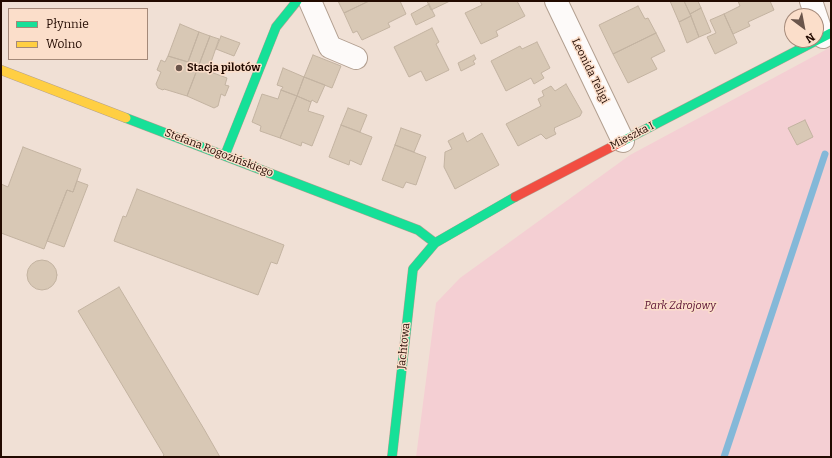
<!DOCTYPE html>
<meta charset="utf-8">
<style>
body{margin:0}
#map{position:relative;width:832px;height:458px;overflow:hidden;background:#f0e0d5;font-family:Bitter,serif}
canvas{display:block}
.frame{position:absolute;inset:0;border:2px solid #220a00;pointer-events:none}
.legend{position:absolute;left:8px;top:8px;width:140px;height:52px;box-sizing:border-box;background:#fbdeca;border:1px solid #a48979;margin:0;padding:5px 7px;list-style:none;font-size:12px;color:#220a00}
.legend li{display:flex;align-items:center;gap:8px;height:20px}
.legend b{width:20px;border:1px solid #a48979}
.north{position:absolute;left:784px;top:8px;width:40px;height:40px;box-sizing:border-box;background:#fbdeca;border:1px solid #a48979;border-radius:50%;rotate:148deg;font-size:11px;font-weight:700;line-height:16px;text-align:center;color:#220a00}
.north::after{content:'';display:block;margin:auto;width:14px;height:18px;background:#6a554b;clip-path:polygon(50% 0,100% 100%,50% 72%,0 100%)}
</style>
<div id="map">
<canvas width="832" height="458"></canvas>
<div class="frame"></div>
<ul class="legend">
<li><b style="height:5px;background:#16e098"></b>Płynnie</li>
<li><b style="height:5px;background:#ffcf43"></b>Wolno</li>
</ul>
<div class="north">N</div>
</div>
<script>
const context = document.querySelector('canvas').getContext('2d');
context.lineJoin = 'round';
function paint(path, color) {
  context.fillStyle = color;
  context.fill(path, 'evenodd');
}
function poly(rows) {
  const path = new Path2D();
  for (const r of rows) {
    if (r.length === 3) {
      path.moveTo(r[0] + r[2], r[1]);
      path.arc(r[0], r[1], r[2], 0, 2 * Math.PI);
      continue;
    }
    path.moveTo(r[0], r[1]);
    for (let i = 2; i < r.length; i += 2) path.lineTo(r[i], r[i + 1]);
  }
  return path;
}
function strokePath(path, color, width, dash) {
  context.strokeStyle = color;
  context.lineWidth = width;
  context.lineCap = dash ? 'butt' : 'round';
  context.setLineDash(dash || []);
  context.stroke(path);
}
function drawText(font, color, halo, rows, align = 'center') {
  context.font = font + ' Bitter,serif';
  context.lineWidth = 3;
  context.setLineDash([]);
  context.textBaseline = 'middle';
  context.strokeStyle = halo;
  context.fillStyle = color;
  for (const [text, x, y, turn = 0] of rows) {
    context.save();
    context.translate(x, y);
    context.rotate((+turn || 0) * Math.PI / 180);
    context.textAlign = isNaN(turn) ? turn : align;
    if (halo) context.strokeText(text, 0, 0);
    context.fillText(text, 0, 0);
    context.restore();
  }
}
const green = poly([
 [831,47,831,457,416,457,436,303,460,278,630,155]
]);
const stream = poly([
 [724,457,825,154]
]);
const building = poly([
 [338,1,369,1,344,13,338,1],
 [369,1,400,1,406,14,388,23,390,27,362,40,357,31,353,33,344,13,369,1],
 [427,1,450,1,431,10,427,1],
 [480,1,517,1,525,16,496,31,498,36,481,44,465,13,482,5,480,1],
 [670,1,684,1,691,16,679,22,670,1],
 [684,1,698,1,701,8,690,14,684,1],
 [738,1,770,1,774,10,748,22,750,26,733,34,724,14,740,6,738,1],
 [429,4,435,16,416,25,411,14,429,4],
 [638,6,645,19,648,18,656,33,613,54,599,25,638,6],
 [701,8,711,32,699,37,690,14,701,8],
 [724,14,737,43,715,54,707,37,716,33,710,20,724,14],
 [691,16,699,37,687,43,679,22,691,16],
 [180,24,199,32,188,62,168,56,180,24],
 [432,28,439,42,436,44,449,70,426,81,421,71,409,77,394,47,432,28],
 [199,32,210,36,187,96,164,89,163,90,158,88,156,84,161,72,157,70,161,60,165,62,168,56,188,62,199,32],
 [656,33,665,51,651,58,657,69,628,83,613,54,656,33],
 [210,36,219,39,208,71,227,78,225,85,229,86,225,96,221,94,218,106,214,108,187,96,210,36],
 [221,36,240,43,234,56,216,49,221,36],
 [537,42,550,68,541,73,544,78,534,84,531,78,506,91,491,61,520,46,522,49,537,42],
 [313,55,341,66,332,88,304,77,313,55],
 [474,55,476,59,473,61,475,64,461,71,458,63,474,55],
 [283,68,304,77,297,96,281,90,283,87,277,85,283,68],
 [304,77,325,85,317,103,312,100,311,102,297,96,304,77],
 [566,84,582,112,580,116,554,128,555,129,554,130,556,134,546,139,541,134,518,146,506,124,541,106,538,99,544,96,542,91,551,86,555,91,566,84],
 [281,90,297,96,280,138,260,131,261,126,252,122,262,94,278,99,281,90],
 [297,96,311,102,308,111,324,116,312,146,302,142,301,146,280,138,297,96],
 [348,108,367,115,360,132,341,125,348,108],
 [805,120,813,137,797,145,788,128,805,120],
 [341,125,372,137,361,165,350,160,349,165,329,157,341,125],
 [401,128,421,135,414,152,395,145,401,128],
 [463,133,467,142,482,133,499,165,455,189,444,167,445,152,452,149,448,141,463,133],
 [395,145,426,157,416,185,406,182,403,188,382,180,395,145],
 [23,147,81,169,73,192,67,190,44,249,1,233,1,184,8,187,23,147],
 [77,181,88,185,64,247,47,241,67,190,73,192,77,181],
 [137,189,284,245,277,264,271,262,258,295,114,241,123,216,126,217,137,189],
 [42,275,15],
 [119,287,204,429,220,457,162,457,164,455,78,311,119,287]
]);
const street = poly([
 [310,1,330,47,356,58],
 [556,1,623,141],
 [811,1,823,37]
]);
const fast = poly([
 [126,118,418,230,435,243],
 [623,141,831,33],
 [225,155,276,27,297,1],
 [392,457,413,269,435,243,515,197]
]);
const slow = poly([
 [1,70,126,118]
]);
const jam = poly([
 [515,197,623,141]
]);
const markers = [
 [179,68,4,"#6a554b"]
];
const poiNames = [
 ["Stacja pilotów",187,68]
];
const streetNames = [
 ["Leonida Teligi",590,71,64],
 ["Mieszka I",632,136,-27],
 ["Stefana Rogozińskiego",219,153,21],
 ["Jachtowa",404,346,-84]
];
const parkNames = [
 ["Park Zdrojowy",680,306]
];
paint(green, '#f4cfd3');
strokePath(stream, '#84b8d8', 7);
paint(building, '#d8c8b5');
strokePath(building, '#c3b3a1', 1);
strokePath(street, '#b29f90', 24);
strokePath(fast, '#b29f90', 10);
strokePath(slow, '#b29f90', 10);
strokePath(jam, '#b29f90', 10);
strokePath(street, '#fdfaf9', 22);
strokePath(fast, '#16e098', 9);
strokePath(slow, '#ffcf43', 9);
strokePath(jam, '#f24e42', 9);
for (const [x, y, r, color] of markers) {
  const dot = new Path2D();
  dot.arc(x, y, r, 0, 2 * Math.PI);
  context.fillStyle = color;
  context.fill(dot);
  strokePath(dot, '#fbdeca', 1.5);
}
drawText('bold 11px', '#220a00', '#fbdeca', poiNames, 'left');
drawText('11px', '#220a00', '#fbdeca', streetNames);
drawText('italic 11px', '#5a1032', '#fbdeca', parkNames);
</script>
